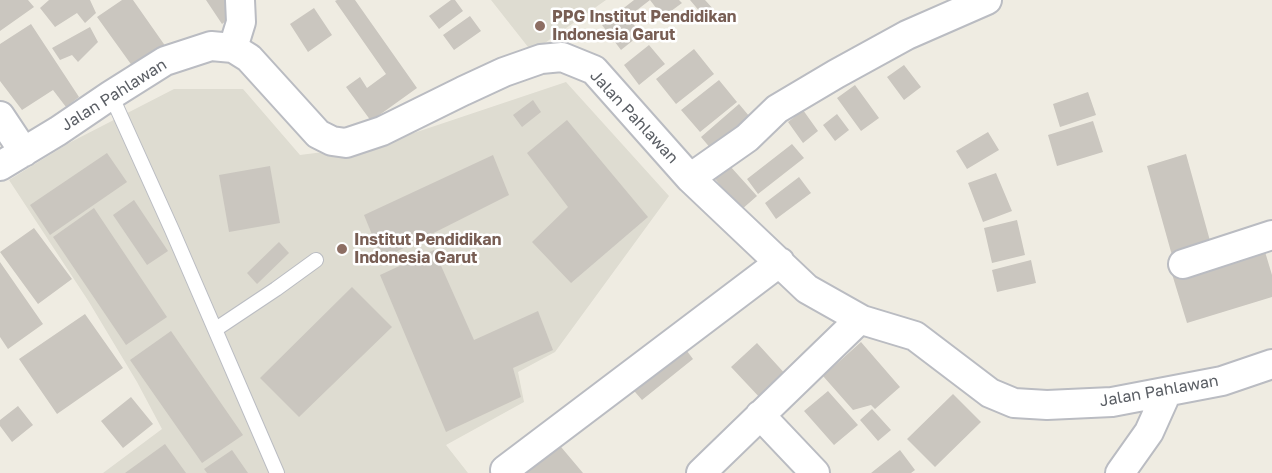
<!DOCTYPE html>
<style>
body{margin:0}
canvas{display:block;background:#efece2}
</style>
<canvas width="1272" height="473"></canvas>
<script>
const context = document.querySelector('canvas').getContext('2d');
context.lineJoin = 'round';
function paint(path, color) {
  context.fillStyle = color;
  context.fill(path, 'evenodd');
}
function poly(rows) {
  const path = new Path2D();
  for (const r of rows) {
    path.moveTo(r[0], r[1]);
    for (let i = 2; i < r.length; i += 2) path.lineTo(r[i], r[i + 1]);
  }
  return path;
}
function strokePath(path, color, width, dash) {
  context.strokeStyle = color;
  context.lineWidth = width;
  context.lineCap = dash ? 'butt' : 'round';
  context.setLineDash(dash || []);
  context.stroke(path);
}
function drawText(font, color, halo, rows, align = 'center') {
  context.font = font + ' "Golos Text",sans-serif';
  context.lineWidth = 5;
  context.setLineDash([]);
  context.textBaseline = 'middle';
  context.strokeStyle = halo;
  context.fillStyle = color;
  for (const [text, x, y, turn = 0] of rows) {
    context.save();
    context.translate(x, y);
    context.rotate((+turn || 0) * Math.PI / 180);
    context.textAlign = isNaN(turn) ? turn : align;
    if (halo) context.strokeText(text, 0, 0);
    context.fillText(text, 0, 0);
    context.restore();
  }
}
const education = poly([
 [491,0,606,0,532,52],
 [566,82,669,196,555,352,518,372,524,402,446,445,468,473,103,473,162,429,137,382,89,302,9,180,69,143,174,89,243,89,300,155,378,145]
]);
const building = poly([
 [0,0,28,0,34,7,0,31],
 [49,0,90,0,96,13,85,23,77,13,55,27,40,8],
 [122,0,133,0,166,47,133,67,97,17],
 [206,0,230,0,236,13,222,24],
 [337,0,355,0,417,88,371,121,346,87,360,77,367,88,386,74,335,1],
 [451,0,455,0,463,11,439,29,429,16],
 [634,0,679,0,682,3,663,17,650,0,628,17,641,34,621,50,602,25],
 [690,0,705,0,715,11,706,19],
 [314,8,332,35,308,52,290,24],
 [470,16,481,31,454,50,443,35],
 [31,24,79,97,66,107,53,90,22,110,0,81,0,44],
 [90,27,98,42,78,62,72,55,60,60,52,48],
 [649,45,665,64,639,85,624,65],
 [694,49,714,74,676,104,656,79],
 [904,65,921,87,904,100,887,77],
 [719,80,737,102,700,132,681,110],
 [855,85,879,118,861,131,837,98],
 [1088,92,1096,115,1060,127,1053,104],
 [533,100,541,112,522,127,513,115],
 [739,104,755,123,717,156,701,137],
 [803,110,818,131,803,143,788,122],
 [837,114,849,130,835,141,823,125],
 [567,120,648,217,571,283,532,242,568,207,527,153],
 [1093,121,1103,152,1057,166,1048,135],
 [988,132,999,150,967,169,956,151],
 [792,144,804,158,758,194,747,179],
 [107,153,127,182,50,235,30,205],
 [1186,154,1212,248,1173,259,1147,166],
 [493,155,509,195,382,259,364,215],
 [270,166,280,223,229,232,219,175],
 [730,166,757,196,741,210,715,179],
 [996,173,1012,211,983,222,968,183],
 [799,177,811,193,776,219,765,203],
 [134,200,168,251,147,265,113,215],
 [94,208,167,317,126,345,53,237],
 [1017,220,1025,255,992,263,984,228],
 [34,228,72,279,38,304,0,252],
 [279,242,289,253,257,284,247,273],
 [1263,245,1272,275,1272,297,1187,323,1172,274],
 [434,250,474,340,538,311,553,350,513,368,521,397,446,432,380,275],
 [1031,260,1036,283,997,292,992,270],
 [0,262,43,324,8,349,0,337],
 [352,287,392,327,299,417,260,378],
 [85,314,123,368,57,414,19,359],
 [171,331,243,435,202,463,130,360],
 [861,342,900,387,875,409,871,405,853,410,823,376],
 [681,343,693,359,642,400,629,385],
 [757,343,788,377,762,400,731,367],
 [828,391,858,425,834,445,804,411],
 [953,394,981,422,935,467,907,439],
 [131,397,153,424,123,448,101,421],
 [18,406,33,425,12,442,0,426,0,420],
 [872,409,891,430,878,441,860,420],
 [556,441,583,473,518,473],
 [165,444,186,473,125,473],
 [232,450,248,473,207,473,204,469],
 [900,450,915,470,911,473,871,473]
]);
const lane = poly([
 [111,95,172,230,277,473],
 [216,329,276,289,316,260]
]);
const street = poly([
 [233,48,241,22,240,0],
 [0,116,24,152],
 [0,166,58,131,111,95,165,61,211,46,233,48,249,58,318,134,332,141,346,143,382,131,463,91,504,72,541,59,562,57,594,70,690,178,807,289,862,320,915,336,990,393,1014,403,1047,405,1112,402,1222,381,1272,364],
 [690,178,747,138,777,109,836,74,907,35,987,0],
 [1183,264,1272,235],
 [760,415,815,473],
 [505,470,780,262],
 [701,473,860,319],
 [1120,473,1149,432,1167,392]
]);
const markers = [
 [540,26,6,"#8d6e63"],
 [342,249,6,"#8d6e63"]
];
const educationNames = [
 ["PPG Institut Pendidikan",552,17],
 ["Indonesia Garut",552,35],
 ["Institut Pendidikan",354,240],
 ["Indonesia Garut",354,258]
];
const streetNames = [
 ["Jalan Pahlawan",114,95,-32],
 ["Jalan Pahlawan",634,117,47],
 ["Jalan Pahlawan",1159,391,-10]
];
paint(education, '#dedcd1');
paint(building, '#cac6bf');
strokePath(lane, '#babcc2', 16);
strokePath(street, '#babcc2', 32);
strokePath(lane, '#fff', 14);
strokePath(street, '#fff', 28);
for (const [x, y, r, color] of markers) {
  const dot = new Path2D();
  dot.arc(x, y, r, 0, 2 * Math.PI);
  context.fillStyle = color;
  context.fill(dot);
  strokePath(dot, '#fff', 2);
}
drawText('bold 16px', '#785e54', '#fff', educationNames, 'left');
drawText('16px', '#5a5e64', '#fff', streetNames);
</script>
